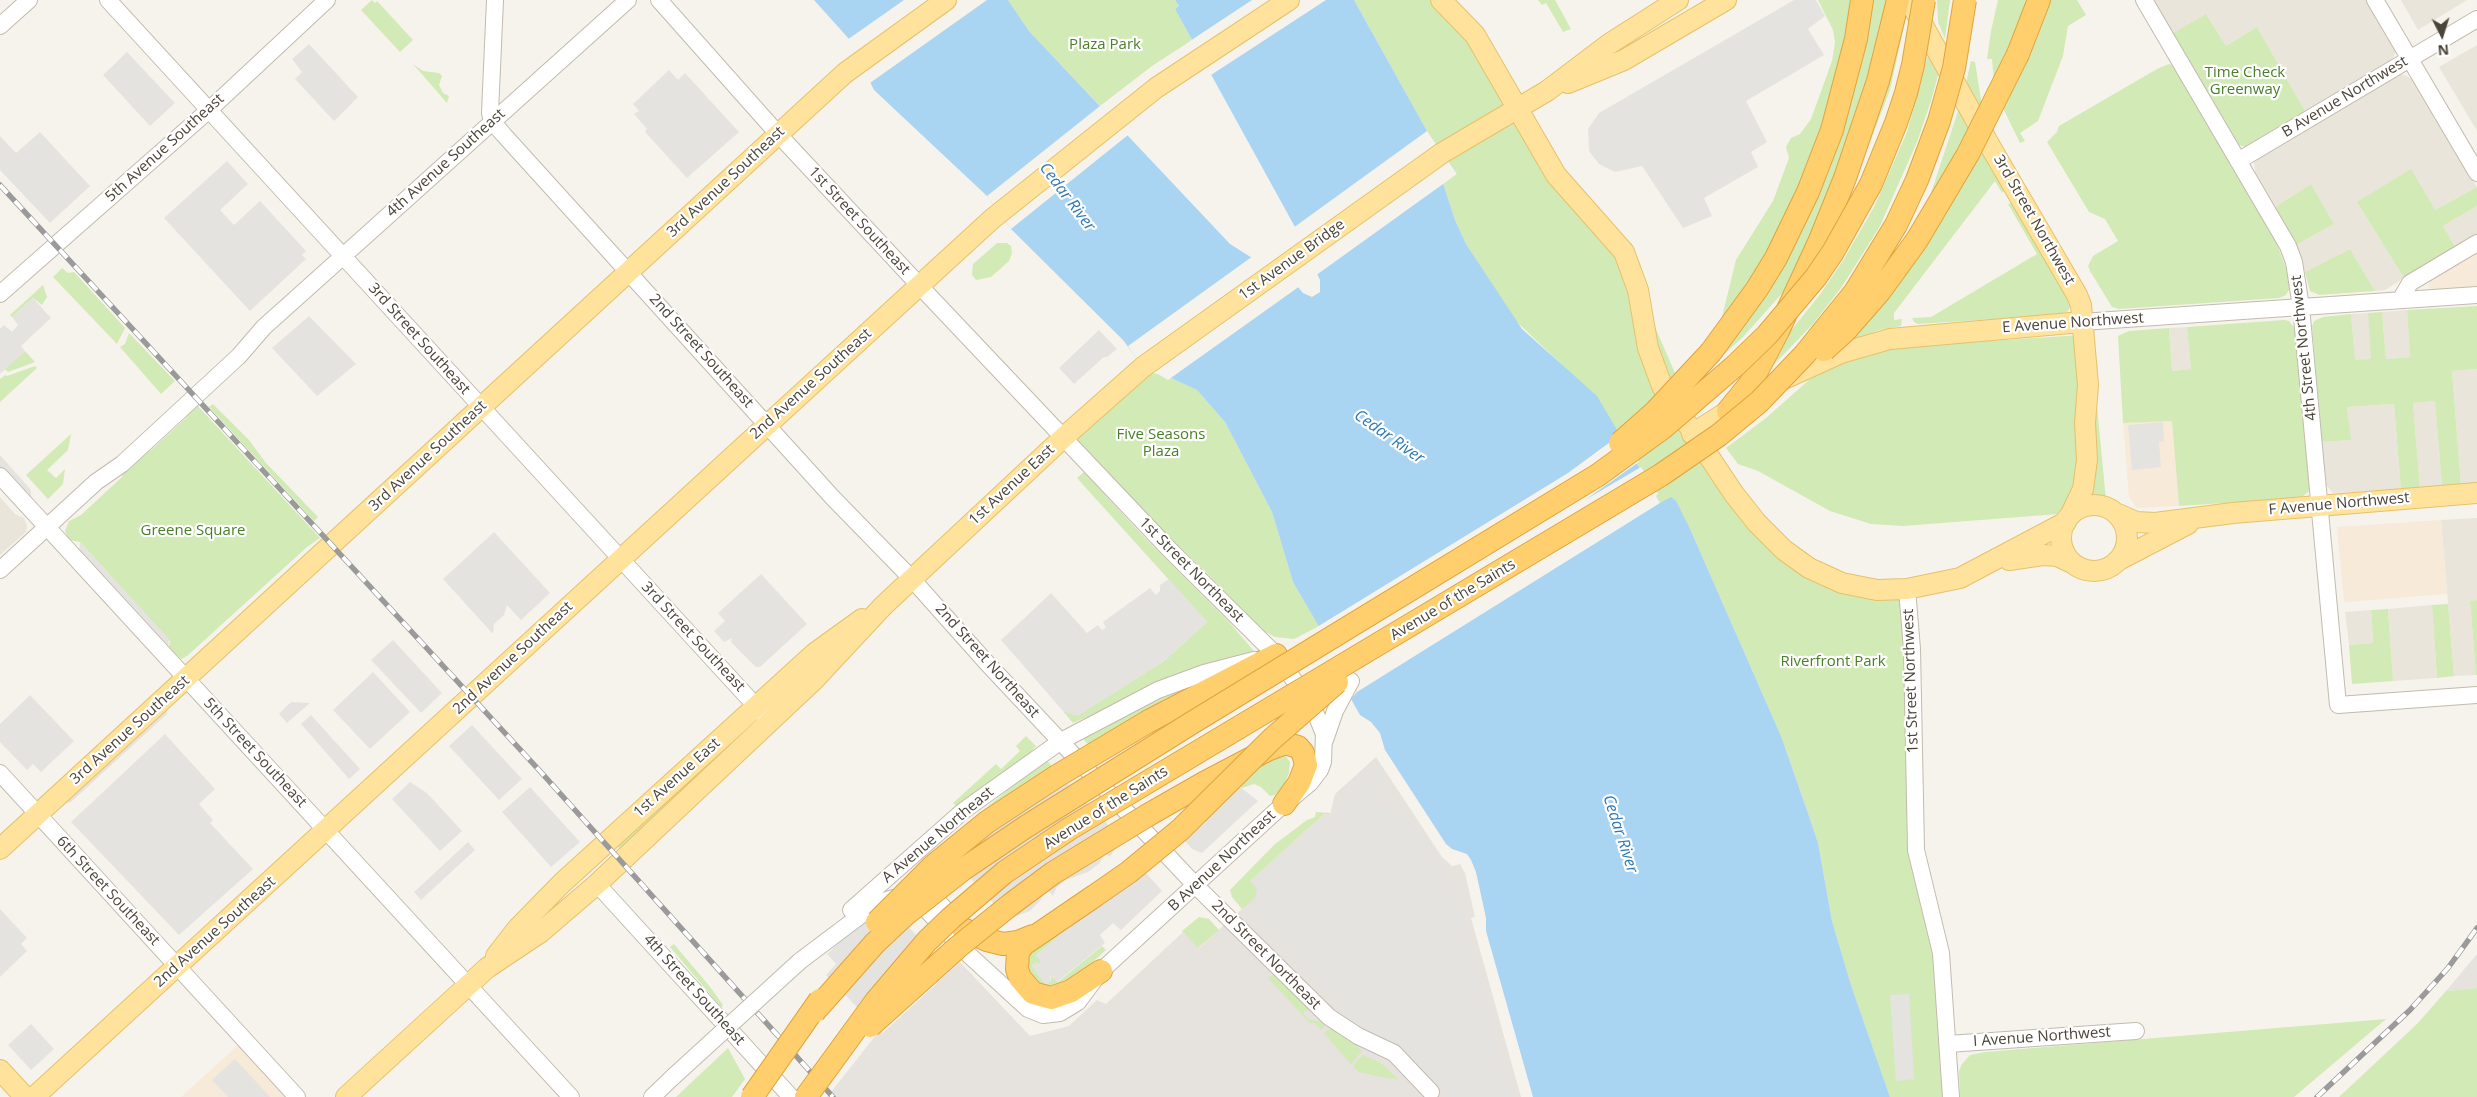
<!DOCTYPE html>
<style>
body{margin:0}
#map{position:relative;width:2477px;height:1097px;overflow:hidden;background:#f6f3ec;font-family:"Open Sans",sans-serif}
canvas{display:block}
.north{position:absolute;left:2417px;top:10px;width:50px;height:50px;-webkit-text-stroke:4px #fff;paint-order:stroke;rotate:175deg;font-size:14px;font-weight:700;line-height:20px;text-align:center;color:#4b4439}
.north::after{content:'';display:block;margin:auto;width:18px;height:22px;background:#4b4439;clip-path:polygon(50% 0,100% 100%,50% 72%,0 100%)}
</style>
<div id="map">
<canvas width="2477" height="1097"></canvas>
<div class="north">N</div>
</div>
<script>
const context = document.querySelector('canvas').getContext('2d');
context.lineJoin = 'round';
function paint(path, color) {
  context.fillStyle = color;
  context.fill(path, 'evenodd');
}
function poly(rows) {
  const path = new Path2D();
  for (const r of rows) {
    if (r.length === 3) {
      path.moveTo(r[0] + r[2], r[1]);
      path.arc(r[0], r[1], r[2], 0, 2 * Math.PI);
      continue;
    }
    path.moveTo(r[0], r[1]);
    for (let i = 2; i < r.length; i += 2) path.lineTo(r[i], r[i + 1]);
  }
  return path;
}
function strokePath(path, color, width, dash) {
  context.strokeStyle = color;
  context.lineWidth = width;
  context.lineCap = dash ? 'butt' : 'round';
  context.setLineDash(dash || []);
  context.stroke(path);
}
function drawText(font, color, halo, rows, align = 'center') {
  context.font = font + ' "Open Sans",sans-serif';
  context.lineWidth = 4.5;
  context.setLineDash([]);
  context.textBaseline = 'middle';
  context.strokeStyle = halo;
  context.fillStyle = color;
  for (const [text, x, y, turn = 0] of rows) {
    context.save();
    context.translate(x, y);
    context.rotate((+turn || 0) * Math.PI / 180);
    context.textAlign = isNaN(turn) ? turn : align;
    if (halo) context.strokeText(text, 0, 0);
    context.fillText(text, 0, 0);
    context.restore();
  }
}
const residential = poly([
 [2154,0,2367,0,2396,52,2392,60,2305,111,2257,27,2226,46,2206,14,2173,33],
 [2401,0,2467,0,2418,30],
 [2477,45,2477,131,2439,67],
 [2399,75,2404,75,2414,80,2477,187,2435,210,2357,202,2404,278,2385,290,2375,291,2350,249,2305,272,2296,245,2334,224,2311,184,2275,207,2255,172,2254,161],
 [2477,206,2477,236,2456,248,2443,226],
 [2407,310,2410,357,2386,359,2382,312],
 [2368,313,2372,359,2355,361,2351,314],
 [2187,327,2191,369,2172,371,2169,328],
 [2477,369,2477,484,2461,485,2452,371],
 [2435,401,2442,486,2420,488,2413,403],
 [2394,404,2401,490,2333,493,2326,485,2322,442,2350,440,2347,407],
 [0,497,15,514,24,518,27,526,26,532,0,555],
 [2477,518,2477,600,2470,601,2476,675,2454,676,2441,520],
 [2432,605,2437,678,2393,681,2388,609],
 [2371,610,2373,643,2349,645,2345,612]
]);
const commercial = poly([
 [2477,252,2477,287,2433,290,2428,286,2431,279],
 [2172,420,2179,506,2137,508,2129,497,2123,423],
 [2441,520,2447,594,2344,602,2337,527],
 [245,1039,297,1097,181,1097]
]);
const industrial = poly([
 [1376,757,1442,857,1452,866,1460,864,1465,873,1475,917,1471,918,1521,1097,827,1097,880,1030,883,1033,960,962,1030,1036,1069,1026,1097,1000,1106,1004,1183,932,1199,948,1243,908,1250,881,1324,814,1330,815,1335,794],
 [2477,954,2477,988,2446,991]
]);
const green = poly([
 [372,0,375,3,377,1,413,40,400,52,361,10],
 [1008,0,1175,0,1179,6,1175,9,1192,40,1152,66,1100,106,1029,31],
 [1354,0,1441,0,1634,279,1717,469,1809,568,1907,589,1914,820,1940,951,1952,1097,1890,1097,1851,985,1832,921,1818,843,1809,816,1781,736,1691,531,1660,503,1619,435,1560,363,1515,320,1466,244,1455,220,1443,183,1456,174,1427,131],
 [1538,0,1555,0,1571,29,1563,32,1546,3,1542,5],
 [1818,0,1856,0,1841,76,1799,197,1717,337,1736,260,1773,201,1789,158,1786,147,1791,138,1800,134,1811,119,1832,61,1835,42,1833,30],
 [1868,0,1891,0,1837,186,1785,290,1743,337,1698,378,1784,256],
 [1937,0,1950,0,1945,39,1938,22],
 [1998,0,2030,0,1994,82,1992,59,1987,59,1991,31],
 [2047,0,2077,0,2086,15,2068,26,2063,56,2038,121,2020,133,2025,141,2020,143,2002,106],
 [1902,7,1907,13,1890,90,1855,181],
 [2206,14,2226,46,2257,27,2305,111,2245,147,2239,145,2173,33],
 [1929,51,1940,68,1931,101,1917,142,1879,228,1841,288,1813,324,1762,377,1771,350,1794,327,1821,293,1844,259,1874,207,1907,132],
 [1971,61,1975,62,1982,106,1979,112,1965,87],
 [413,64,423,71,439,73,442,76,439,85,443,93,449,96,447,103],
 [2169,64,2174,66,2277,244,2290,279,2291,286,2286,295,2279,298,2119,309,2112,307,2090,271,2088,266,2093,256,2118,241,2105,219,2089,212,2047,142,2057,132,2059,126,2157,69],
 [1960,105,1972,126,1933,195,1931,193],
 [1982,145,2005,190,2002,193,1995,181,1894,313,1894,320,1902,319,1901,326,1879,330,1849,341],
 [2411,169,2435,210,2477,187,2477,206,2443,226,2456,248,2404,278,2357,202],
 [2311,184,2334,224,2296,245,2275,207],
 [2013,203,2072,303,2070,308,2067,312,2056,315,1918,324,1914,322,1912,318,1931,317,2037,254,2008,204],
 [997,243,1007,243,1011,246,1012,253,1009,261,991,277,976,280,972,275,973,264],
 [2350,249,2375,291,2319,295,2310,291,2305,272],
 [62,268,68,273,74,272,125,328,117,344,53,277],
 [43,285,47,297,42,305,33,298,12,317,10,315],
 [2477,306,2477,369,2452,371,2461,485,2442,486,2435,401,2413,403,2420,488,2401,490,2394,404,2347,407,2351,440,2322,442,2312,326,2314,321,2323,317,2351,314,2355,360,2371,359,2368,313,2382,312,2386,359,2410,357,2407,310],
 [2284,320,2289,321,2296,330,2310,487,2309,491,2301,498,2179,506,2172,421,2123,423,2118,336,2129,331,2169,328,2172,371,2191,369,2187,327],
 [129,333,175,381,161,394,120,347,125,344],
 [2082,335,2091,344,2106,500,2104,506,2097,511,1903,526,1871,524,1830,511,1758,471,1738,464,1726,448,1766,418,1818,372,1866,352,1909,346],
 [25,351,35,362,8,372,5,369],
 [35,366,37,368,0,402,0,379,5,375,7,376],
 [1144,368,1158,372,1197,390,1225,422,1272,512,1293,582,1319,626,1294,639,1275,637,1264,631,1202,568,1064,437],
 [196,404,320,538,307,547,187,656,181,659,169,648,170,641,80,542,69,540,65,531,69,521,81,515,122,477,123,472,145,451,150,451,186,418,188,412],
 [213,404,249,440,266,463,318,517,314,521,209,407],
 [71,434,68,450,47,470,56,478,65,469,63,484,48,499,26,475],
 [1084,472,1144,537,1229,622,1254,651,1224,660,1073,723,1063,711,1078,715,1164,661,1207,622,1077,478],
 [2477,600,2477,675,2476,675,2470,601],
 [2448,604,2454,676,2437,678,2432,605],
 [2388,609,2393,681,2352,684,2349,645,2373,643,2371,610],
 [1206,679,1091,748,1084,740,1083,736,1165,695],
 [1026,736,1036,746,1030,753,957,807,953,803,996,764,1001,769,1020,751,1016,746],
 [1285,755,1290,762,1289,773,1283,787,1275,795,1270,796,1261,787,1254,784,1242,788,1239,786,1255,764],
 [1046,759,1055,770,951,840,949,838],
 [698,771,674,800,622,851,615,843],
 [1316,812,1330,813,1330,815,1324,814,1250,881,1257,889,1255,898,1242,909,1232,897,1230,890,1275,844,1307,820,1315,817],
 [1199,917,1209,919,1219,930,1198,948,1182,931],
 [1077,922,1036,955,1042,962,1038,965,1046,984,1051,981,1051,975,1058,982,1102,946,1106,950,1078,975,1058,989,1032,981,1026,962,1027,955],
 [674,944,711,988,723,1005,721,1007,670,947],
 [1274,974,1312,1007,1312,1011,1304,1014,1310,1020,1323,1021,1326,1024,1321,1030,1315,1023,1310,1023,1268,978],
 [2477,988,2477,1097,2339,1097,2417,1024,2446,991],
 [2386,1019,2294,1097,1960,1097,1959,1071,1962,1064,1970,1055,1985,1052],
 [1331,1028,1354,1042,1362,1051,1351,1064,1324,1033],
 [728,1048,745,1079,732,1097,676,1097],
 [1363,1055,1381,1063,1398,1079,1386,1078,1359,1072,1353,1066]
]);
const parking = poly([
 [1794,0,1816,0,1825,16,1808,29,1824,55,1746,101,1767,142,1751,152,1758,167,1704,198,1712,216,1683,228,1642,166,1615,172,1599,164,1589,151,1588,129,1599,113],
 [309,44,358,97,334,121,295,79,302,72,292,59],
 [127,52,175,103,150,126,103,75],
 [669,70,678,80,685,73,739,132,687,178,645,132,647,129,634,114,639,111,633,104],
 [40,132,90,186,50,223,0,170,0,136,16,153],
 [227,161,248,184,220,210,234,225,260,201,306,251,302,255,306,259,250,311,164,218],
 [33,298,51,318,21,346,25,351,0,374,0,329,4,325,12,332,18,325,12,317],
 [309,316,356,364,317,396,272,348],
 [1099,330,1117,349,1107,357,1104,357,1074,384,1059,368],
 [2163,422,2164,441,2159,442,2161,467,2132,470,2128,425],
 [0,455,31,490,31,501,0,467],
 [494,532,550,593,521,620,507,605,504,615,494,624,493,634,443,579],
 [80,542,169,639,168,650,79,553],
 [761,574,807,624,760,667,756,667,731,642,732,638,724,642,714,631,725,621,718,613],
 [1169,579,1207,622,1164,661,1078,716,1063,711,1001,640,1051,593,1087,633,1098,625,1102,630,1106,628,1103,622,1150,588,1156,595,1160,591,1160,585],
 [393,640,442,693,421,713,371,660],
 [373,672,410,712,370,749,333,710],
 [30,695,74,741,41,772,33,764,27,770,0,742,0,724],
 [291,702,310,703,287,723,279,714],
 [167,709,167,714,71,802,63,804],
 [311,715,360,769,349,779,301,724],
 [472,725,522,779,499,800,449,746],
 [165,734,215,789,199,804,213,820,210,823,253,869,179,935,71,822],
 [1375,761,1388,780,1370,798,1414,820,1452,881,1511,1097,1450,1097,1433,1078,1421,1090,1409,1085,1384,1061,1362,1051,1354,1042,1323,1021,1310,1020,1304,1014,1304,1011,1335,1004,1341,999,1342,994,1338,990,1335,996,1330,995,1252,910,1259,888,1253,881,1323,818,1329,824,1347,798,1340,792],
 [1055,770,1124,841,1115,848,1110,857,1106,854,1104,855,1100,863,1088,872,1066,880,1057,887,1053,896,1048,890,1044,893,1040,901,1030,911,1008,919,961,868,951,840],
 [410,782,427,793,462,831,440,851,392,799],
 [1239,786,1258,801,1202,853,1192,849,1185,841,1206,822,1204,818],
 [530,787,580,842,551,867,502,812],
 [468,842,475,850,421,900,414,892],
 [1140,866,1162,891,1121,930,1113,923,1100,935,1105,943,1057,982,1053,976,1050,976,1051,981,1046,985,1031,966,1036,962,1039,965,1041,963,1036,955],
 [0,909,27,938,21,944,27,951,0,977],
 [871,913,895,913,947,967,881,1032,826,975,836,964,827,954],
 [1909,994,1914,1079,1896,1081,1890,995],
 [31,1024,54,1049,31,1070,8,1045],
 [235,1059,270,1097,228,1097,212,1080]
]);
const water = poly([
 [814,0,1008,0,1029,31,1230,244,1298,287,1303,293,1312,297,1320,292,1320,280,1295,227,1175,9,1179,6,1175,0,1354,0,1427,131,1457,174,1443,183,1455,220,1466,244,1522,329,1597,396,1660,503,1671,497,1676,501,1691,531,1781,736,1809,816,1818,843,1832,921,1851,985,1890,1097,1533,1097,1486,931,1486,918,1476,872,1471,860,1467,854,1452,849,1446,844,1385,750,1380,733,1371,722,1360,715,1351,699,1357,692,1293,582,1272,512,1225,422,1197,390,1158,372,1144,368,1123,340,1011,229,987,196,874,90,849,39]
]);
const pier = poly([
 [904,0,987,0,870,83,847,40],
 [1252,0,1326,0,1208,77,1190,41],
 [1100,106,1128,135,1011,229,987,196],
 [1427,131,1457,174,1315,276,1293,228],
 [1253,256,1300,286,1168,380,1158,374,1146,372,1128,346],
 [1621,434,1639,462,1585,500,1641,467,1658,494,1656,496,1660,503,1357,692,1352,682,1350,683,1317,627,1568,473]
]);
const minor = poly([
 [108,0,764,715],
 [495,0,490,113,492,121,503,134,833,498,912,579,986,662,1196,886,1329,1017,1358,1036,1394,1053,1431,1092],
 [659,0,778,134,933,300,1168,548,1276,655,1313,707,1324,734,1323,762,1320,770,1310,783,1275,812,1101,971,1078,1002,1060,1013,1043,1015,1028,1009,969,955,921,904,909,898,894,898,877,903,800,961],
 [2144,0,2288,246,2294,262,2301,307,2338,705,2477,695],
 [2375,0,2477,173],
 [0,26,29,0],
 [2238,161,2477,19],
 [0,294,209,110,327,0],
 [2400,300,2410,283,2477,243],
 [2082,322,2477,295],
 [0,476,571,1097],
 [0,570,96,482,122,464,239,356,264,327,292,302,628,0],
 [1907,589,1912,649,1916,850,1941,953,1951,1097],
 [1325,740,1335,711,1351,681],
 [0,773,297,1097],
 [597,884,791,1097],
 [924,887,959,924],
 [851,910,963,811,1061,741,1158,690,1204,673,1254,660],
 [1948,1044,2136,1031],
 [652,1097,674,1076]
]);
const major = poly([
 [1441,0,1475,35,1556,175,1624,252,1638,290,1648,348,1662,386,1734,494,1757,523,1784,550,1809,568,1842,583,1877,590,1907,589,1960,578,2066,522],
 [1909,0,1990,146,2077,295,2081,305,2088,385,2085,423,2087,460,2083,489,2071,514],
 [1568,83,1624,60,1726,0],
 [1784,379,1841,353,1890,339,2082,322],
 [1692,434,1741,403],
 [2094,538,33],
 [2118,514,2136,522,2155,523,2233,513,2477,493],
 [2009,560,2043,555,2057,556,2072,563],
 [2117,561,2188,524],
 [0,849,845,73,946,0],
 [496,956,517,929,562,883,815,653,862,619],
 [0,1070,25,1097],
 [34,1097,992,219,1156,88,1289,0],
 [346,1097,487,968,541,932,597,884,814,680,883,606,1064,437,1143,367,1442,153,1547,91,1609,44,1678,0]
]);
const highway = poly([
 [2018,54,2039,0],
 [1711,352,1757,289,1776,258,1808,192,1832,130,1856,39,1862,0],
 [1728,411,1750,384,1778,331,1820,240,1845,178,1878,81,1898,0],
 [1149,721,1276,655],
 [1148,815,1204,783,1267,750,1285,743,1298,747,1303,753,1306,765,1299,783,1284,804],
 [1093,897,1024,944,1018,952,1017,969,1020,978,1033,993,1051,998,1071,991,1101,971],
 [963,929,987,940,1003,944,1018,942,1033,936]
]);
const rail = poly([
 [0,185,539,770,833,1097],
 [2317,1097,2410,1010,2448,968,2477,928]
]);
const minorBridge = poly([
 [674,1076,800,961]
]);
const highwayBridge = poly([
 [1824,350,1846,330,1880,291,1917,240,1968,154,2018,54],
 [1620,443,1655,412,1711,352],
 [1093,897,1129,872,1180,830,1272,739,1337,682],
 [877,922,933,866,987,822,1057,776,1149,721],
 [814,1012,875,943,906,914,962,870,1027,826,1190,724,1598,475,1664,427,1736,365,1767,335,1816,277,1833,252,1871,184,1896,123,1906,93,1913,65,1924,0],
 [870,1026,958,947,1010,905,1053,873,1148,815],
 [752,1097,820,1000],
 [806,1097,876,1001,927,941,951,918,1005,872,1069,829,1661,475,1719,435,1759,402,1805,354,1855,292,1896,225,1917,180,1939,121,1954,68,1965,0]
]);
const parkNames = [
 ["Plaza Park",1105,45],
 ["Time Check",2245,73],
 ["Greenway",2245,90],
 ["Five Seasons",1161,435],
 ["Plaza",1161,452],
 ["Greene Square",193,531],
 ["Riverfront Park",1833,662]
];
const streetNames = [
 ["B Avenue Northwest",2345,97,-31],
 ["5th Avenue Southeast",165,148,-42],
 ["4th Avenue Southeast",446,163,-42],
 ["3rd Avenue Southeast",726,182,-43],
 ["3rd Street Northwest",2034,220,60],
 ["1st Street Southeast",859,221,47],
 ["1st Avenue Bridge",1292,260,-36],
 ["E Avenue Northwest",2073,323,-4],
 ["3rd Street Southeast",419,339,48],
 ["4th Street Northwest",2304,348,-96],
 ["2nd Street Southeast",701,351,48],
 ["2nd Avenue Southeast",811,384,-42],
 ["3rd Avenue Southeast",428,456,-43],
 ["1st Avenue East",1012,485,-43],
 ["F Avenue Northwest",2339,504,-5],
 ["1st Street Northeast",1191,570,45],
 ["Avenue of the Saints",1453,600,-31],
 ["3rd Street Southeast",693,637,47],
 ["2nd Avenue Southeast",513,658,-43],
 ["2nd Street Northeast",987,661,48],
 ["1st Street Northwest",1911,681,-92],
 ["3rd Avenue Southeast",130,730,-42],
 ["5th Street Southeast",255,753,47],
 ["1st Avenue East",677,778,-42],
 ["Avenue of the Saints",1106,808,-32],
 ["A Avenue Northeast",938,835,-40],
 ["B Avenue Northeast",1222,861,-43],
 ["6th Street Southeast",108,891,47],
 ["2nd Avenue Southeast",215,932,-42],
 ["2nd Street Northeast",1266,955,45],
 ["4th Street Southeast",694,990,48],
 ["I Avenue Northwest",2042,1037,-4]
];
const waterNames = [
 ["Cedar River",1067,197,53],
 ["Cedar River",1389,437,35],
 ["Cedar River",1620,834,72]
];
paint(residential, '#eae5da');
paint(commercial, '#f7ead8');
paint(industrial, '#e6e2dd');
paint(green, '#d2eab5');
paint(parking, '#e5e3e0');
paint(water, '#a9d4f2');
paint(pier, '#f6f3ec');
strokePath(minor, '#c2bbae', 18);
strokePath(major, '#e6c16a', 22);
strokePath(highway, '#e0a43c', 24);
strokePath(minor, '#fff', 16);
strokePath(major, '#ffe39c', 20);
strokePath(highway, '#ffcf6e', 22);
strokePath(rail, '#9a9a9a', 5.5);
strokePath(rail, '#fff', 4, [11]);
strokePath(minorBridge, '#c2bbae', 18, []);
strokePath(highwayBridge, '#e0a43c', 24, []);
strokePath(minorBridge, '#fff', 16);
strokePath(highwayBridge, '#ffcf6e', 22);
drawText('15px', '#4a7f2a', '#fff', parkNames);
drawText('15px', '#4b4439', '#fff', streetNames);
drawText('italic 16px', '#2e7ab2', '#fff', waterNames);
</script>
